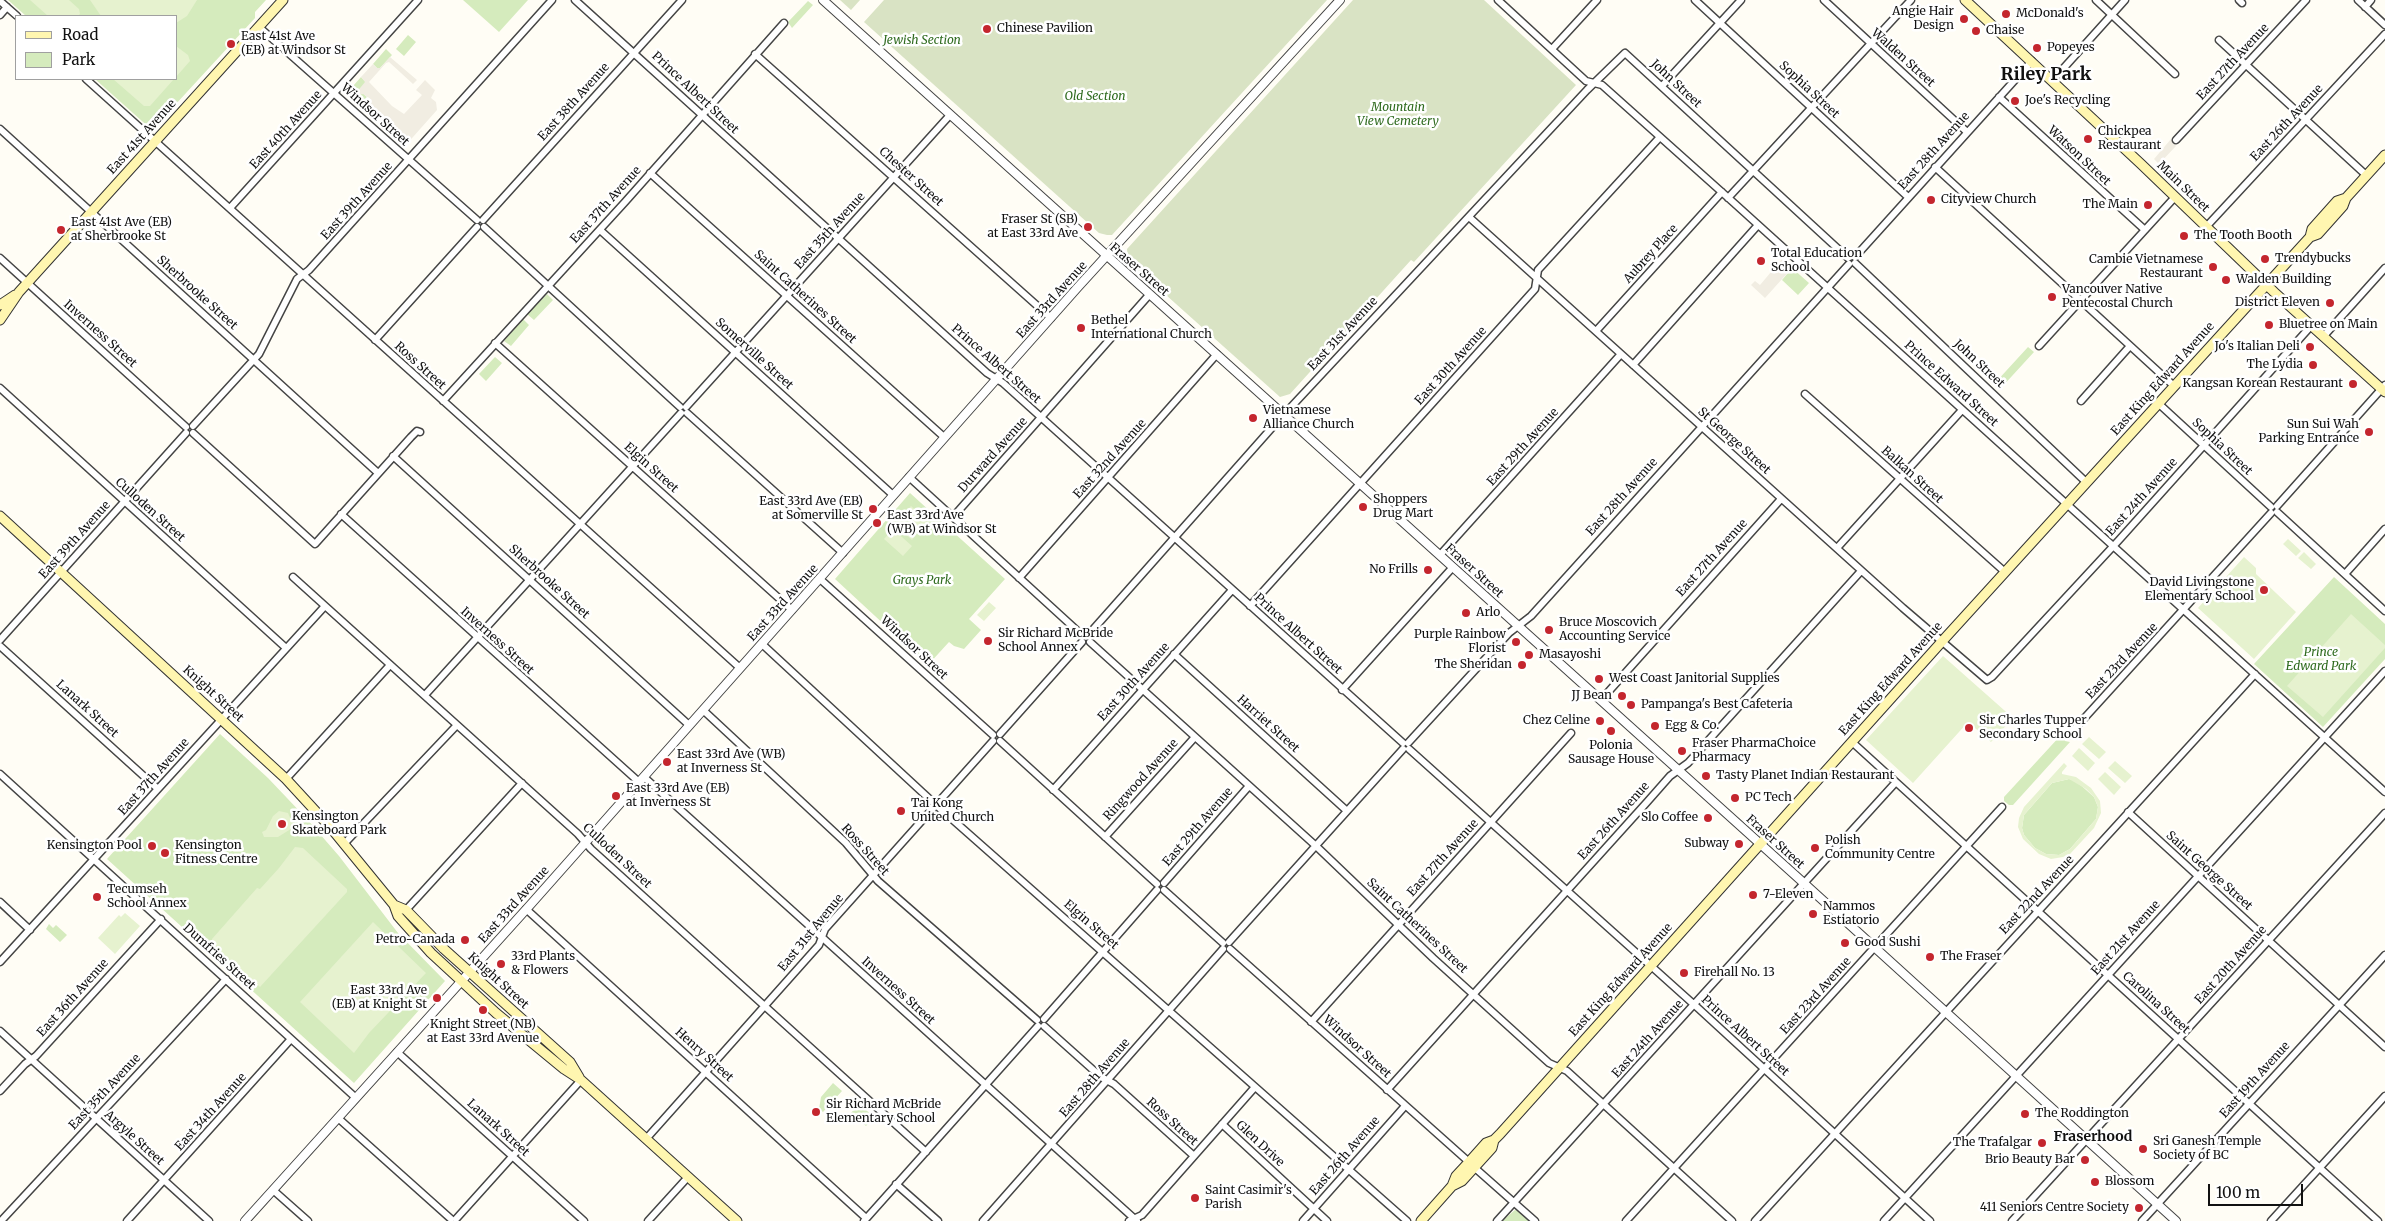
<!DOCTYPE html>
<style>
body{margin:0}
#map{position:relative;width:2385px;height:1221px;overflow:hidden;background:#fffdf5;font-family:Merriweather,serif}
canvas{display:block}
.legend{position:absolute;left:15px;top:15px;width:162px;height:65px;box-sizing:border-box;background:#fff;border:1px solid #a0a0a0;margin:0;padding:6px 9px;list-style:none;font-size:15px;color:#111}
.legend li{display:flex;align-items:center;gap:10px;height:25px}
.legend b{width:25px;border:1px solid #a0a0a0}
.scale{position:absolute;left:2208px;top:1184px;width:95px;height:22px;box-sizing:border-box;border:2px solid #111;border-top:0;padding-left:6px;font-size:15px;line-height:18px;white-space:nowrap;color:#111;-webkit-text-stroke:4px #fff;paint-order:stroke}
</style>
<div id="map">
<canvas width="2385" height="1221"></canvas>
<ul class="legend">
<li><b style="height:6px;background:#fff6b0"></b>Road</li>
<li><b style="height:14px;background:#d5ebbd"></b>Park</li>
</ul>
<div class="scale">100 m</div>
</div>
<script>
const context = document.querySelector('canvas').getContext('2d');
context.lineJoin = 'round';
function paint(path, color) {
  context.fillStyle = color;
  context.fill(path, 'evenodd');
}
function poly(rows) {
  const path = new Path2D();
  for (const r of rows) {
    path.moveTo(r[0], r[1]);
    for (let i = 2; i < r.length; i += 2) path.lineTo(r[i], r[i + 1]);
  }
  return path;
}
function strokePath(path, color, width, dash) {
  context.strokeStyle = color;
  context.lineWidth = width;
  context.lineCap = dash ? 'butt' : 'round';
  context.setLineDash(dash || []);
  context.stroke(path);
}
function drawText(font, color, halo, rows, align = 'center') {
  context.font = font + ' Merriweather,serif';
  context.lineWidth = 5;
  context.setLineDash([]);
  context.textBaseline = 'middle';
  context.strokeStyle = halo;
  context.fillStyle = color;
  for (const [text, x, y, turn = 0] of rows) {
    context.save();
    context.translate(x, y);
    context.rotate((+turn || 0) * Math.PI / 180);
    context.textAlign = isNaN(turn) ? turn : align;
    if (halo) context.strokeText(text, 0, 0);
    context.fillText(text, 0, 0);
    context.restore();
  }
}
const green = poly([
 [8,0,266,0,255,12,255,18,152,130,95,79,176,79,176,16,26,16],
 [463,0,528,0,499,32],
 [808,1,813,5,792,28,788,22],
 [408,35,416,42,404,56,396,49],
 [386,49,392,55,380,68,377,68,373,64],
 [361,77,366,82,363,93,367,97,364,105,359,105,346,94],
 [1792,268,1809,283,1798,295,1782,280],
 [547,294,553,300,534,320,527,314],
 [523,319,529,325,511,346,504,341],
 [2028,347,2034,352,2001,388,1995,383],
 [495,357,502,363,486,381,479,374],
 [910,493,1005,579,969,619,981,630,964,649,954,646,949,642,928,665,835,579],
 [2334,577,2385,624,2385,659,2323,727,2254,664],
 [220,734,268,778,306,818,339,856,398,933,445,981,354,1083,107,859],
 [2061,735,2065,741,2070,742,2013,805,2009,805,2004,801,2004,797],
 [2069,779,2076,781,2094,797,2098,807,2096,819,2070,849,2059,855,2046,854,2035,848,2024,835,2022,828,2024,815,2052,783],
 [49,924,53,928,56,925,67,935,60,942,46,929],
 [833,1083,842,1091,823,1112,819,1109,821,1097],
 [859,1104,874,1117,866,1126,851,1113],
 [1515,1210,1518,1211,1529,1221,1502,1221]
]);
const cemetery = poly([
 [840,0,860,0,851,10],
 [884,0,1327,0,1112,235,1107,235,1099,233,864,22],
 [1353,0,1484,0,1576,85,1414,262,1411,260,1290,394,1280,397,1128,261,1127,249]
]);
const pitch = poly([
 [30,0,69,0,79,9,80,14,78,16,48,16],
 [90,0,197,0,187,16,176,23,176,16,101,16],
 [176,46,188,55,190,61,176,77],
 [113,79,174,79,150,106,144,106],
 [911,506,928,521,921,529,904,514],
 [902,517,918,532,912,540,895,525],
 [893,529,912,546,903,556,884,539],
 [2288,539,2301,551,2296,556,2283,544],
 [2304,552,2316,564,2311,569,2298,558],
 [2244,557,2256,568,2256,574,2296,612,2254,659,2198,608],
 [989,602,996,608,984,621,977,615],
 [2351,614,2385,645,2385,648,2323,717,2287,686],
 [1943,656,2013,718,1991,742,1968,722,1913,783,1866,740],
 [2089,737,2106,752,2099,759,2082,744],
 [2079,748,2095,763,2088,771,2072,756],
 [2115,761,2132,776,2125,783,2108,768],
 [2064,763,2067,766,2062,772,2062,774,2076,777,2091,788,2100,801,2101,813,2094,828,2070,854,2063,857,2051,859,2039,854,2023,839,2018,827,2019,818,2024,807],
 [2069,779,2086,789,2094,797,2098,807,2096,819,2070,849,2059,855,2046,854,2035,848,2024,835,2022,828,2024,815,2052,783],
 [2105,772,2121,787,2114,795,2098,779],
 [279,811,288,813,294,827,278,837,264,837,262,832,266,830,273,816],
 [295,847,303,848,347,889,347,892,260,987,212,943,212,939,257,888,260,889,279,868],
 [125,913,140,926,115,954,98,938,119,915,121,917],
 [373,922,426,973,369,1033,354,1053,300,1002]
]);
const plaza = poly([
 [390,57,417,80,413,84,389,62,386,63,369,82,392,106,404,114,422,95,416,90,425,80,435,90,431,98,436,102,437,110,405,146,381,124,386,118,373,109,367,102,367,97,363,94,359,95,356,93,365,82,361,77,373,64,377,68,380,68],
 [2171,139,2176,146,2159,164,2154,159],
 [1782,259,1792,268,1765,298,1751,285,1755,281,1760,285]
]);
const minor = poly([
 [575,0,987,373,1003,383,1403,743],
 [1498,0,1586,81,1602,85,1734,203,2385,792],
 [1695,0,1908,197],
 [1824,0,1967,132],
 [2096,0,2175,74],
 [2239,0,2242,3],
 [2358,0,2385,25],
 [0,1,17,16],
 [2365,7,2371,0],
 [0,15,7,7],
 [259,27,477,220],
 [2219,40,2366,175],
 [1552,49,1597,0],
 [755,54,1051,318],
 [86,79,740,668],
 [2052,81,2125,0],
 [1662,86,1741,0],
 [1999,97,2145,230],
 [0,129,378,473],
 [2176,140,2306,0],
 [1935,167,2174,386],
 [650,173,944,437],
 [1728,198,1911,0],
 [230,208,418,0],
 [1469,217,1903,608,1987,680,1992,677,2119,540,2311,326],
 [483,220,682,0],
 [484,227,680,407],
 [2206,227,2385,34],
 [600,230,893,495],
 [1855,257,2032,61],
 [0,258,186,427],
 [1855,263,2086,482],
 [1596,331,1722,192],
 [2323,337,2385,268],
 [375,340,477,227],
 [495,343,792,610],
 [2039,346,2175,197],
 [1633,365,1758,225],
 [0,388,286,648],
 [1805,394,2005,572],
 [443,401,625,202,784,23],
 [2081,401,2130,346],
 [2158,403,2271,507],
 [686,407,950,115],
 [687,413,843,553],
 [193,426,259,354,297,279,309,270,552,0],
 [193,433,315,544,411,437,417,431,420,432],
 [393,456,689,725],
 [909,477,1082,635],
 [2277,506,2385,385],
 [2277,512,2385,611],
 [341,514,639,782],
 [953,517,1149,295],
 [1837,548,1962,410],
 [1440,555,1621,354],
 [2345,574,2385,529],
 [293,577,578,834,591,849,926,1152],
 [1019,578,1217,354],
 [820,579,993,735],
 [1250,606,1535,289,1538,270,1660,137],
 [1089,634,1277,422,1587,90,1625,53,1848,258],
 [0,640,186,433],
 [1090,642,1316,846,1433,958,1549,1063,1567,1071,1732,1221],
 [762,644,936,805,1407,1221],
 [0,646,158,789],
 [1174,654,1347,811],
 [1342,690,1453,567],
 [425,695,681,413],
 [1601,700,1781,499],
 [703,710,846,843,878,881,1037,1020],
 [1000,734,1082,642],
 [2069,735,2271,513],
 [1000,741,1157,884],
 [1852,742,2378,1221],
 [1408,743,1509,633,1531,616,1849,264],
 [1409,749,1699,1009,1930,1221],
 [0,774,356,1098],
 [644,777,1137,1221],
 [286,779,390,665],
 [1053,790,1232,590],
 [2128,812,2385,1047],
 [1105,837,1195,737],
 [344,844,457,725],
 [1164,883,1249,786],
 [1164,890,1223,943],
 [0,902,30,930],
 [526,909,866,1218],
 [406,910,522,783],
 [1229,942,1403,749],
 [1230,949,1469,1162],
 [0,962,325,606],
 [1044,1019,1157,890],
 [1311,1022,1571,733],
 [1044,1026,1101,1077,1114,1084,1194,1156],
 [0,1031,209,1221],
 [397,1052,584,1221],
 [1387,1090,1648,801,1670,776,1688,763,1861,571],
 [0,1091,25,1064,36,1056,161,919],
 [338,1118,451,1219],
 [1222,1124,1327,1221],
 [646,1139,819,945,825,929,993,741],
 [1475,1168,1535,1221],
 [896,1184,938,1221],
 [273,1190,308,1221],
 [456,1219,581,1080],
 [1,1221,226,979],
 [127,1221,291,1039],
 [648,1221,688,1177],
 [864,1221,1038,1026],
 [983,1221,1223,949],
 [1129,1221,1142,1215,1255,1087],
 [1303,1221,1405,1106],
 [1497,1221,1896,782],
 [1626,1221,2002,807],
 [1755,1221,2255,674],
 [1884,1221,2385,671],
 [2012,1221,2385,813],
 [2142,1221,2385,955],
 [2271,1221,2385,1096]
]);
const tertiary = poly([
 [823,0,1796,876,2176,1221],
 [245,1221,531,904,1078,287,1340,0]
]);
const secondary = poly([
 [1965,0,2141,164,2274,292,2385,392],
 [2310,237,2318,234,2343,206,2346,198,2385,155],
 [0,305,15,295],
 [0,320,19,292,283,0],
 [0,516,286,779,331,828,394,905,398,916,431,953,496,1013,564,1069,581,1080,737,1221],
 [394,905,406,910,444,949,570,1062,579,1077],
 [1452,1186,1462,1181,1492,1148,1494,1140],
 [1421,1221,1452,1186,1456,1176,1469,1162,1486,1143,1494,1140,1500,1134,1946,637,2310,237,2312,229,2337,201,2346,198]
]);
const markers = [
 [2006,14,5,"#c4262e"],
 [1964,19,5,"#c4262e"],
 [987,29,5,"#c4262e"],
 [1976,31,5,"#c4262e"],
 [231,44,5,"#c4262e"],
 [2037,48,5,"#c4262e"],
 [2015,101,5,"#c4262e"],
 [2088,139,5,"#c4262e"],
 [1931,200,5,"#c4262e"],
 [2148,205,5,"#c4262e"],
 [1088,227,5,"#c4262e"],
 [61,230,5,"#c4262e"],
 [2184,236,5,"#c4262e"],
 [2265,259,5,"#c4262e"],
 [1761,261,5,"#c4262e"],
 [2213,267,5,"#c4262e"],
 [2226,280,5,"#c4262e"],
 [2052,297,5,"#c4262e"],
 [2330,303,5,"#c4262e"],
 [2269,325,5,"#c4262e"],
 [1081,328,5,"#c4262e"],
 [2310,347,5,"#c4262e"],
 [2313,365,5,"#c4262e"],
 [2353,384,5,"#c4262e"],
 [1253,418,5,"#c4262e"],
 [2369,432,5,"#c4262e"],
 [1363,507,5,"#c4262e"],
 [873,509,5,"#c4262e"],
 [877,523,5,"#c4262e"],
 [1428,570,5,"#c4262e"],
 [2264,590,5,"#c4262e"],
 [1466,613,5,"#c4262e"],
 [1549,630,5,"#c4262e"],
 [988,641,5,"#c4262e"],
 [1516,642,5,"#c4262e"],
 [1529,655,5,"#c4262e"],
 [1522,665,5,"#c4262e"],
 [1599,679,5,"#c4262e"],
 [1622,696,5,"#c4262e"],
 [1631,705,5,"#c4262e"],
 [1600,721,5,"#c4262e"],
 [1655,726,5,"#c4262e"],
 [1969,728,5,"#c4262e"],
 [1611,731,5,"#c4262e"],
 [1682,751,5,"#c4262e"],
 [667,762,5,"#c4262e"],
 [1706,776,5,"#c4262e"],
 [616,796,5,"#c4262e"],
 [1735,798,5,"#c4262e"],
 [901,811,5,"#c4262e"],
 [1708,818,5,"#c4262e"],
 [282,824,5,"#c4262e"],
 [1739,844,5,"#c4262e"],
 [152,846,5,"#c4262e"],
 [1815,848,5,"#c4262e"],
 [165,853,5,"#c4262e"],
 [1753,895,5,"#c4262e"],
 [97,897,5,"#c4262e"],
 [1813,914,5,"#c4262e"],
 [465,940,5,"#c4262e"],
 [1845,943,5,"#c4262e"],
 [1930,957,5,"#c4262e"],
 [501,964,5,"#c4262e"],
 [1684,973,5,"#c4262e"],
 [437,998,5,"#c4262e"],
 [483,1010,5,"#c4262e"],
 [816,1112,5,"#c4262e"],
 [2025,1114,5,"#c4262e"],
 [2042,1143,5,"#c4262e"],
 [2143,1149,5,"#c4262e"],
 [2085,1160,5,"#c4262e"],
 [2095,1182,5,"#c4262e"],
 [1195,1198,5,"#c4262e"],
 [2139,1208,5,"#c4262e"]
];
const poiNames = [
 ["Angie Hair",1954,12,"right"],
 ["Design",1954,26,"right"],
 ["McDonald's",2016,14],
 ["Chinese Pavilion",997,29],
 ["Chaise",1986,31],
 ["East 41st Ave",241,37],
 ["(EB) at Windsor St",241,51],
 ["Popeyes",2047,48],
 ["Joe's Recycling",2025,101],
 ["Chickpea",2098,132],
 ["Restaurant",2098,146],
 ["Cityview Church",1941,200],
 ["The Main",2138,205,"right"],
 ["Fraser St (SB)",1078,220,"right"],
 ["at East 33rd Ave",1078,234,"right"],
 ["East 41st Ave (EB)",71,223],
 ["at Sherbrooke St",71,237],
 ["The Tooth Booth",2194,236],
 ["Total Education",1771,254],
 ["School",1771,268],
 ["Trendybucks",2275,259],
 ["Cambie Vietnamese",2203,260,"right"],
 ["Restaurant",2203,274,"right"],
 ["Walden Building",2236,280],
 ["Vancouver Native",2062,290],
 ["Pentecostal Church",2062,304],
 ["District Eleven",2320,303,"right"],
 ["Bethel",1091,321],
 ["International Church",1091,335],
 ["Bluetree on Main",2279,325],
 ["Jo's Italian Deli",2300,347,"right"],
 ["The Lydia",2303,365,"right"],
 ["Kangsan Korean Restaurant",2343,384,"right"],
 ["Vietnamese",1263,411],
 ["Alliance Church",1263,425],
 ["Sun Sui Wah",2359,425,"right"],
 ["Parking Entrance",2359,439,"right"],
 ["Shoppers",1373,500],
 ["Drug Mart",1373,514],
 ["East 33rd Ave (EB)",863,502,"right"],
 ["at Somerville St",863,516,"right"],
 ["East 33rd Ave",887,516],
 ["(WB) at Windsor St",887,530],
 ["No Frills",1418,570,"right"],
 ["David Livingstone",2254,583,"right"],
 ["Elementary School",2254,597,"right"],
 ["Arlo",1476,613],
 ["Bruce Moscovich",1559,623],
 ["Accounting Service",1559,637],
 ["Sir Richard McBride",998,634],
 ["School Annex",998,648],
 ["Purple Rainbow",1506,635,"right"],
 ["Florist",1506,649,"right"],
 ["Masayoshi",1539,655],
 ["The Sheridan",1512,665,"right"],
 ["West Coast Janitorial Supplies",1609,679],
 ["JJ Bean",1612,696,"right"],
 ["Pampanga's Best Cafeteria",1641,705],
 ["Chez Celine",1590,721,"right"],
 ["Sir Charles Tupper",1979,721],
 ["Secondary School",1979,735],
 ["Egg & Co.",1665,726],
 ["Fraser PharmaChoice",1692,744],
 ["Pharmacy",1692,758],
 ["Polonia",1611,746,"center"],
 ["Sausage House",1611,760,"center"],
 ["East 33rd Ave (WB)",677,755],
 ["at Inverness St",677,769],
 ["Tasty Planet Indian Restaurant",1716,776],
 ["East 33rd Ave (EB)",626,789],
 ["at Inverness St",626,803],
 ["PC Tech",1745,798],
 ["Tai Kong",911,804],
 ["United Church",911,818],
 ["Kensington",292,817],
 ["Skateboard Park",292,831],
 ["Slo Coffee",1698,818,"right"],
 ["Polish",1825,841],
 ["Community Centre",1825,855],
 ["Subway",1729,844,"right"],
 ["Kensington Pool",142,846,"right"],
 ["Kensington",175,846],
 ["Fitness Centre",175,860],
 ["Tecumseh",107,890],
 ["School Annex",107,904],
 ["7-Eleven",1763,895],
 ["Nammos",1823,907],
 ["Estiatorio",1823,921],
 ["Petro-Canada",455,940,"right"],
 ["Good Sushi",1855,943],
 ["33rd Plants",511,957],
 ["& Flowers",511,971],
 ["The Fraser",1940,957],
 ["Firehall No. 13",1694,973],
 ["East 33rd Ave",427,991,"right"],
 ["(EB) at Knight St",427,1005,"right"],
 ["Knight Street (NB)",483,1025,"center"],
 ["at East 33rd Avenue",483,1039,"center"],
 ["Sir Richard McBride",826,1105],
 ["Elementary School",826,1119],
 ["The Roddington",2035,1114],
 ["Sri Ganesh Temple",2153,1142],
 ["Society of BC",2153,1156],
 ["The Trafalgar",2032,1143,"right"],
 ["Brio Beauty Bar",2075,1160,"right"],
 ["Blossom",2105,1182],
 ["Saint Casimir's",1205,1191],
 ["Parish",1205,1205],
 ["411 Seniors Centre Society",2129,1208,"right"]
];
const parkNames = [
 ["Jewish Section",922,41],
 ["Old Section",1095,97],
 ["Mountain",1398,108],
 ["View Cemetery",1398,122],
 ["Grays Park",922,581],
 ["Prince",2321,653],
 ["Edward Park",2321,667]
];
const streetNames = [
 ["Walden Street",1903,58,42],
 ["East 27th Avenue",2233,62,-47],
 ["John Street",1676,84,43],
 ["Sophia Street",1809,90,43],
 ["Prince Albert Street",695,93,43],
 ["East 38th Avenue",574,102,-48],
 ["Windsor Street",375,115,42],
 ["East 26th Avenue",2287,123,-47],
 ["East 40th Avenue",286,130,-48],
 ["East 41st Avenue",142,137,-48],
 ["East 28th Avenue",1934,151,-48],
 ["Watson Street",2079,156,43],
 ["Chester Street",911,177,42],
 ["Main Street",2183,187,44],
 ["East 39th Avenue",357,201,-48],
 ["East 37th Avenue",606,205,-48],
 ["East 35th Avenue",830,231,-48],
 ["Aubrey Place",1651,254,-48],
 ["Fraser Street",1139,270,41],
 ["Sherbrooke Street",197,293,42],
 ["Saint Catherines Street",805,297,42],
 ["East 33rd Avenue",1052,300,-48],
 ["Inverness Street",100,334,42],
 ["East 31st Avenue",1343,334,-47],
 ["Somerville Street",754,354,42],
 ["Prince Albert Street",996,364,41],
 ["John Street",1979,364,43],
 ["Ross Street",420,366,42],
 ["East 30th Avenue",1451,366,-48],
 ["East King Edward Avenue",2163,379,-48],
 ["Prince Edward Street",1951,384,42],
 ["St George Street",1734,441,42],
 ["East 29th Avenue",1523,447,-48],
 ["Sophia Street",2222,447,43],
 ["Durward Avenue",993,455,-48],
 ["East 32nd Avenue",1110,459,-48],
 ["Elgin Street",651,468,42],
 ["Balkan Street",1912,475,42],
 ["East 28th Avenue",1622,497,-48],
 ["East 24th Avenue",2142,497,-48],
 ["Culloden Street",150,510,42],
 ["East 39th Avenue",75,540,-48],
 ["East 27th Avenue",1712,558,-48],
 ["Fraser Street",1474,571,42],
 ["Sherbrooke Street",549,582,42],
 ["East 33rd Avenue",783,603,-48],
 ["Prince Albert Street",1298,634,42],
 ["Inverness Street",497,641,42],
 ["Windsor Street",914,648,43],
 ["East 23rd Avenue",2122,661,-47],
 ["East King Edward Avenue",1891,679,-48],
 ["East 30th Avenue",1134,682,-48],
 ["Knight Street",213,694,42],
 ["Lanark Street",87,709,42],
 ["Harriet Street",1268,724,42],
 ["East 37th Avenue",154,777,-48],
 ["Ringwood Avenue",1141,780,-48],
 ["East 26th Avenue",1614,821,-48],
 ["East 29th Avenue",1198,827,-49],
 ["Fraser Street",1775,842,42],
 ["Ross Street",865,850,48],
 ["Culloden Street",617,856,43],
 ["East 27th Avenue",1443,858,-48],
 ["Saint George Street",2209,871,42],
 ["East 22nd Avenue",2037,895,-47],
 ["East 33rd Avenue",514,905,-48],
 ["Elgin Street",1091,925,41],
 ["Saint Catherines Street",1417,926,43],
 ["East 31st Avenue",811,933,-51],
 ["East 21st Avenue",2126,938,-48],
 ["Dumfries Street",219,957,42],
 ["East 20th Avenue",2231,965,-48],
 ["East King Edward Avenue",1621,980,-48],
 ["Knight Street",498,981,42],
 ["Inverness Street",898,991,42],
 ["East 23rd Avenue",1816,996,-48],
 ["East 36th Avenue",73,998,-48],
 ["Carolina Street",2156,1003,42],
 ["Prince Albert Street",1745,1036,42],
 ["East 24th Avenue",1648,1039,-48],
 ["Windsor Street",1357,1047,42],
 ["Henry Street",704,1055,42],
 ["East 28th Avenue",1095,1078,-49],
 ["East 19th Avenue",2255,1080,-48],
 ["East 35th Avenue",105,1092,-47],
 ["East 34th Avenue",211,1112,-48],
 ["Ross Street",1172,1122,42],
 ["Lanark Street",498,1128,42],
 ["Argyle Street",134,1138,42],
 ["Glen Drive",1260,1144,43],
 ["East 26th Avenue",1345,1156,-49]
];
const neighbourhoodNames = [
 ["Fraserhood",2093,1137]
];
const districtNames = [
 ["Riley Park",2046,75]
];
paint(green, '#d5ebbd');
paint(cemetery, '#d9e3c4');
paint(pitch, '#e6f2cf');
paint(plaza, '#f1ede2');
strokePath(minor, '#444', 9);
strokePath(tertiary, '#444', 10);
strokePath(secondary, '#333', 11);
strokePath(minor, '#fff', 6);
strokePath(tertiary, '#fff', 8);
strokePath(secondary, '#fff6b0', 9);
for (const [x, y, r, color] of markers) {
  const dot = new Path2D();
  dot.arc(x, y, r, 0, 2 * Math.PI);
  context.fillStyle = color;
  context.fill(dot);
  strokePath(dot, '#fff', 2);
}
drawText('12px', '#111', '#fff', poiNames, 'left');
drawText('italic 12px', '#2f6b1f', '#fff', parkNames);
drawText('12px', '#111', '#fff', streetNames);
drawText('bold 14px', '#111', '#fff', neighbourhoodNames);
drawText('bold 18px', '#111', '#fff', districtNames);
</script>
